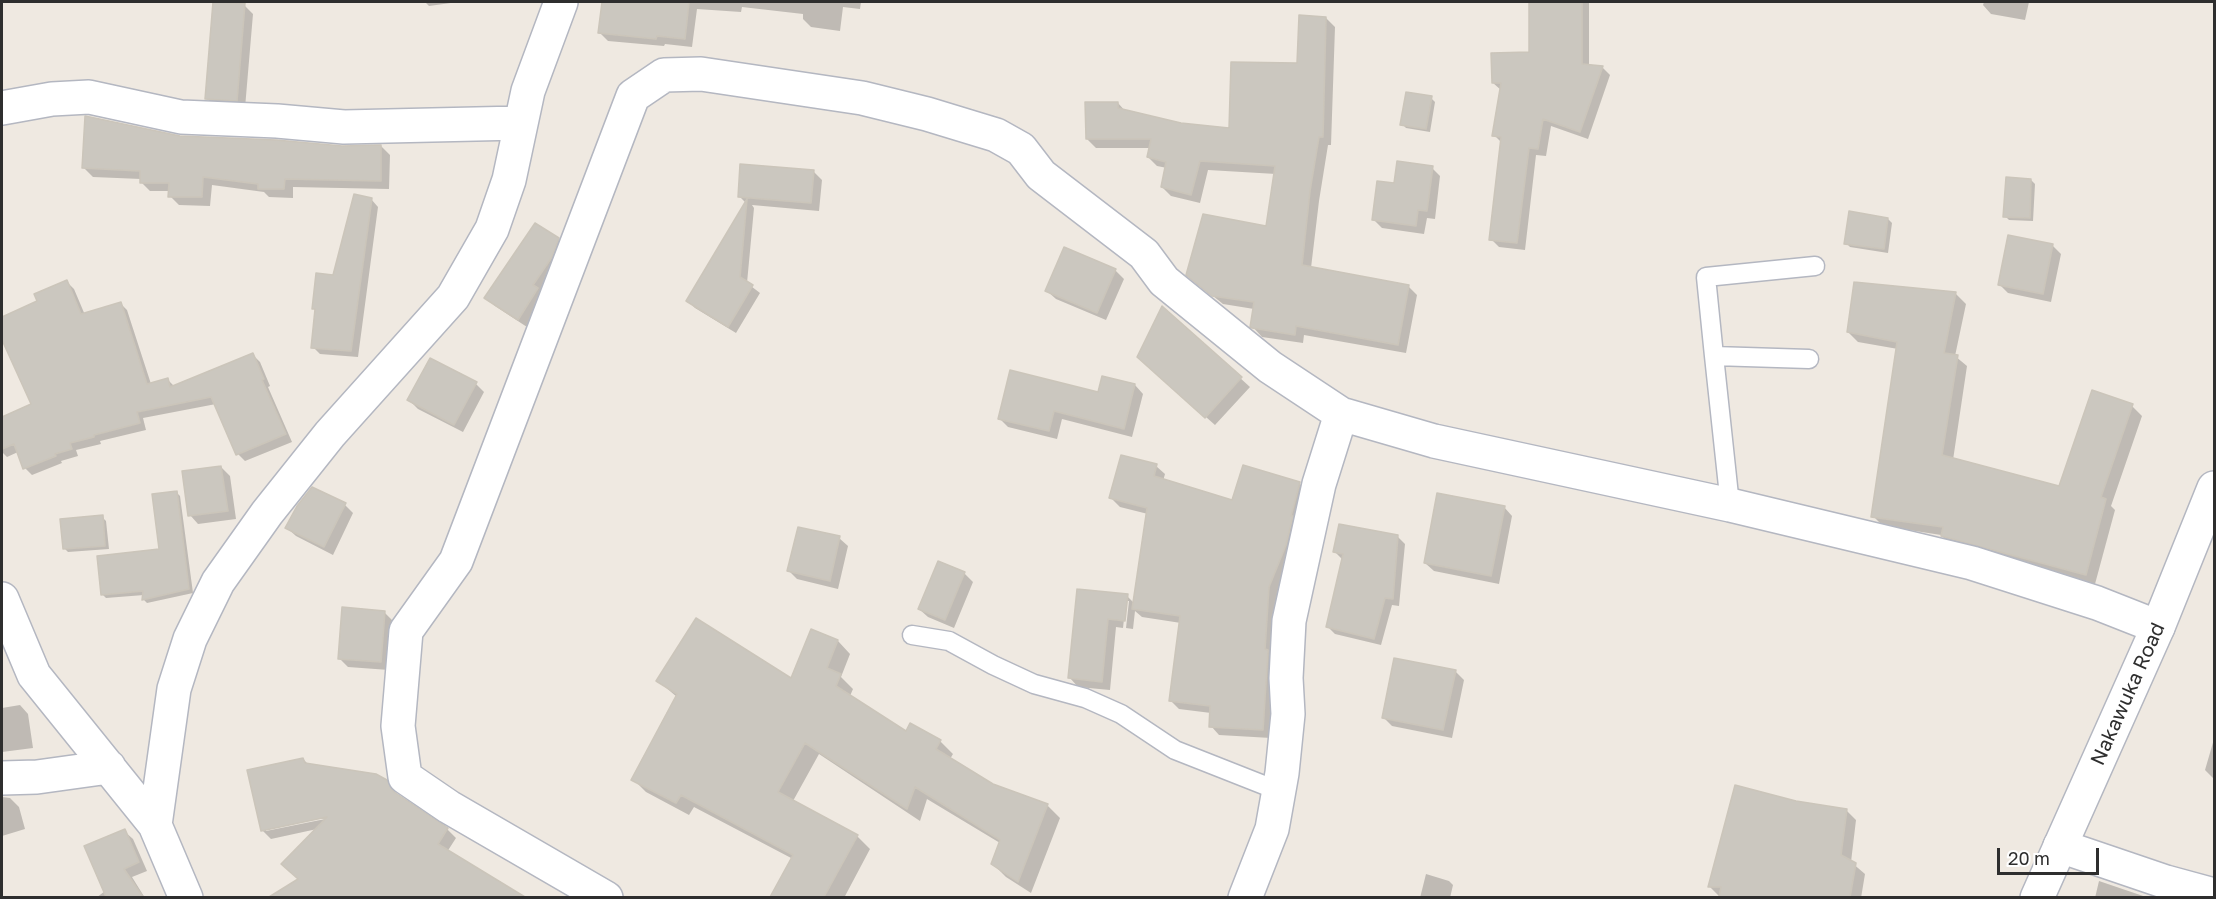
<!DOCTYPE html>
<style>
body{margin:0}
#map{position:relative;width:2216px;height:899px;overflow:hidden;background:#efe9e1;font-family:"Golos Text",sans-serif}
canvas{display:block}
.frame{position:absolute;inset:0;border:3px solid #2e2e2e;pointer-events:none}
.scale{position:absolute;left:1997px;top:848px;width:102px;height:27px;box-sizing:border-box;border:3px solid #2e2e2e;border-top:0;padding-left:8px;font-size:18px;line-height:21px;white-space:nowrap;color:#2e2e2e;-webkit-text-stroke:4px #fff;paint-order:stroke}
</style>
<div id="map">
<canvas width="2216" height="899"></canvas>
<div class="frame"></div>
<div class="scale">20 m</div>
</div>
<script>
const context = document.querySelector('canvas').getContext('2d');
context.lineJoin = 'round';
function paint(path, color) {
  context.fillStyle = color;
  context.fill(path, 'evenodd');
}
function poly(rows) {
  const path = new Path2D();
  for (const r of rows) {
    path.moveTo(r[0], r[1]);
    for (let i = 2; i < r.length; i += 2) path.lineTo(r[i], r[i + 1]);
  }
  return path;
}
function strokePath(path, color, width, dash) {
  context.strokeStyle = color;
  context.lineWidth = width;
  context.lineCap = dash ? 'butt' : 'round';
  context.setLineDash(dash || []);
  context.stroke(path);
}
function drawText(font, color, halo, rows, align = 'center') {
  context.font = font + ' "Golos Text",sans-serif';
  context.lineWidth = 6;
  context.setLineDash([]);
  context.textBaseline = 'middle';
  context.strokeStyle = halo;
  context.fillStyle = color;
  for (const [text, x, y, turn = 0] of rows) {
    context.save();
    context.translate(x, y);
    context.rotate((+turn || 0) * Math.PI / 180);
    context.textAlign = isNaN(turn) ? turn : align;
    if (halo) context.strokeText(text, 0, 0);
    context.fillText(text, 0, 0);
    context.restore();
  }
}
const shadow = poly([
 [425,2,458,2,429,6],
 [603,2,861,2,860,9,843,7,840,31,811,27,803,19,803,14,742,7,741,12,697,9,692,47,665,44,664,46,608,41,600,33],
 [1530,2,1589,2,1589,66,1602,67,1610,75,1588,139,1551,126,1546,156,1536,155,1525,250,1499,247,1491,239,1502,143,1494,135,1501,90,1493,83,1531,53],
 [1984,2,2029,2,2025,20,1991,14,1983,5],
 [244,5,253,14,245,108,215,107,207,99],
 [1326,18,1335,27,1331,145,1328,145,1319,201,1311,268,1408,286,1417,295,1406,353,1304,335,1303,343,1262,337,1252,326,1254,309,1223,304,1197,283,1267,228,1276,174,1208,170,1200,203,1171,196,1162,187,1167,168,1157,166,1148,157,1150,148,1096,148,1087,139,1118,103,1126,112,1181,125,1231,129,1299,65],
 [1431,98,1435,102,1430,132,1406,128,1402,124],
 [180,137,342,147,381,146,390,155,389,189,293,187,293,198,269,197,264,192,212,185,210,206,179,205,170,196,170,191,150,191,141,182,141,179,93,177,84,168],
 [1432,168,1440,176,1435,219,1427,218,1424,234,1382,228,1373,219,1395,185],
 [813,171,822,180,819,211,752,205,754,208,747,283,760,293,736,333,695,308,688,301,746,203,739,196],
 [2031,180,2035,184,2033,221,2009,220,2005,216],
 [371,199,378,207,358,357,320,354,313,347,316,311,313,308,334,276],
 [1888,219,1892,223,1888,253,1850,247,1846,243],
 [558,240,566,248,546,298,527,327,495,306,486,298],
 [2052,245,2061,254,2051,302,2008,293,1999,284],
 [1115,270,1124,279,1106,320,1056,299,1047,291],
 [67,282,74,289,85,315,120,303,127,310,151,384,168,380,174,386,253,355,260,362,270,386,268,387,292,442,245,461,238,454,216,404,143,418,146,430,100,441,101,444,76,450,78,456,61,461,62,463,32,475,25,468,18,452,7,457,2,452,2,419,33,405,2,337,2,319,39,302],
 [1856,284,1956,294,1966,304,1955,356,1967,366,1953,460,2060,488,2132,406,2142,416,2111,506,2115,510,2095,584,1952,546,1941,535,1883,526,1873,516,1898,349,1858,342,1848,332],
 [1163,308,1250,387,1215,425,1147,365],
 [476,384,484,392,463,432,418,409,409,400],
 [1135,385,1143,394,1132,437,1062,419,1057,439,1008,427,1000,419],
 [1156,466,1165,474,1163,481,1233,502,1299,483,1308,492,1295,554,1277,596,1271,738,1219,735,1211,726,1211,713,1179,709,1170,700,1181,623,1142,617,1135,611,1133,629,1126,628,1129,601,1126,601,1123,628,1116,627,1110,690,1078,687,1070,678,1078,591,1127,596,1134,603,1148,514,1120,507,1111,498],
 [221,467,230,476,236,519,198,524,190,515],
 [176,492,180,496,193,593,147,603,143,599,144,595,106,598,102,594,160,551],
 [345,505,353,513,333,555,296,536,287,528],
 [1504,507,1512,516,1499,584,1434,571,1425,563],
 [102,517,106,521,109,549,68,552,64,548],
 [1398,537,1405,544,1399,606,1392,605,1381,645,1335,634,1328,627,1342,559,1335,552],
 [839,538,848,546,838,589,797,579,789,571],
 [964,573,973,582,954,628,928,617,919,609],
 [384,612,393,621,389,670,348,667,339,658],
 [812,631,838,641,850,654,841,677,853,689,850,696,907,733,940,741,953,754,950,759,992,785,1047,805,1060,818,1031,893,1006,877,993,864,1000,843,927,799,920,821,819,754,793,801,857,836,870,849,844,898,772,898,793,859,694,807,689,815,646,792,633,779,677,697,658,681,792,680],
 [1455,671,1464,680,1452,738,1392,726,1384,718],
 [20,705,28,714,33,748,2,752,2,708],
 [2214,739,2214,779,2205,770],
 [303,759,309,765,386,781,400,798,447,829,456,838,447,852,514,898,272,898,300,880,317,829,271,839,262,830],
 [334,814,335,817,266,831,266,828],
 [2,797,10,798,19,807,25,829,2,836],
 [1796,803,1846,810,1856,820,1851,862,1865,874,1861,898,1721,898,1709,886],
 [124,831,133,839,147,871,132,877,145,898,96,898,105,891],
 [1426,874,1449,881,1453,885,1450,898,1420,898],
 [2099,881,2149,898,2095,898]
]);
const building = poly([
 [213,2,245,3,237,101,205,99,213,2],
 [602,2,689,2,685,39,657,36,656,39,598,33,602,2],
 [1529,2,1582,2,1582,64,1603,66,1580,132,1543,119,1538,149,1529,148,1517,243,1489,240,1501,137,1492,136,1501,83,1492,83,1491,53,1529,52,1529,2],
 [1299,15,1326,17,1323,137,1319,137,1310,191,1302,265,1409,285,1398,345,1296,326,1295,335,1252,328,1250,327,1254,302,1212,296,1186,275,1203,214,1266,226,1275,166,1200,161,1191,195,1161,187,1166,162,1147,157,1151,139,1086,139,1085,102,1118,102,1118,108,1181,123,1229,128,1231,62,1297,63,1299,15],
 [1406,92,1432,96,1426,129,1400,125,1406,92],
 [85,116,180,136,276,140,342,146,381,145,381,181,285,179,284,189,258,189,258,184,203,177,202,197,168,197,169,183,140,183,140,171,82,168,85,116],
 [1397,161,1433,166,1427,211,1418,210,1416,226,1372,220,1377,181,1394,183,1397,161],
 [740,164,814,170,811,203,738,197,740,164],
 [2006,177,2031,179,2030,218,2003,217,2006,177],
 [354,194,372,198,351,351,311,348,315,309,312,309,316,273,333,275,354,194],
 [747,199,740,277,753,285,728,327,686,301,747,199],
 [1849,211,1888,218,1884,249,1844,244,1849,211],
 [535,223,559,238,552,257,533,285,538,288,518,320,484,298,535,223],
 [2008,235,2053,244,2043,294,1998,285,2008,235],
 [1064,247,1116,269,1097,313,1045,291,1064,247],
 [67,280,81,314,121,302,147,384,168,378,170,387,253,353,264,379,262,380,286,434,236,455,211,397,137,412,140,423,94,435,94,437,70,443,72,449,55,454,56,456,23,469,14,444,2,449,2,417,31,404,2,340,2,317,37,301,34,294,67,280],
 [1854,282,1956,292,1944,353,1958,355,1942,455,2059,486,2092,390,2133,404,2101,497,2106,499,2086,575,1941,536,1943,527,1871,517,1897,342,1847,332,1854,282],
 [1162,306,1242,377,1205,418,1137,357,1162,306],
 [430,358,477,382,454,425,407,400,430,358],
 [1010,370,1098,392,1102,376,1135,384,1124,429,1054,411,1049,431,998,419,1010,370],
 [1121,455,1157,464,1154,476,1232,500,1243,465,1300,482,1291,516,1293,516,1286,545,1269,587,1265,649,1268,650,1263,730,1209,727,1210,706,1169,701,1180,616,1132,609,1147,508,1109,498,1121,455],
 [221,466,228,511,188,516,182,471,221,466],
 [312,487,346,503,324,547,285,528,297,506,312,487],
 [177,491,189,589,142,600,143,591,101,595,97,556,159,549,152,494,177,491],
 [1437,493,1505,506,1491,576,1424,563,1437,493],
 [103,515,105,546,63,549,60,519,103,515],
 [1339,524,1398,535,1393,599,1385,598,1374,639,1326,627,1343,554,1333,552,1339,524],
 [798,527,840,536,830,581,787,571,798,527],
 [938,561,965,572,945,620,918,609,938,561],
 [1077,589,1128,594,1125,621,1108,619,1102,682,1068,678,1077,589],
 [342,607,385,611,381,662,338,659,342,607],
 [696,618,791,678,811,629,838,640,827,668,841,674,836,686,906,731,910,723,941,740,936,749,993,784,1048,804,1018,882,991,864,1000,840,915,787,907,809,805,743,778,792,858,835,824,897,770,897,793,855,681,795,676,803,631,780,677,694,656,681,696,618],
 [1394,658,1456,670,1443,730,1382,718,1394,658],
 [303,758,305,763,376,774,387,780,394,792,448,828,438,844,525,897,269,897,298,879,281,864,327,817,261,831,247,770,303,758],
 [1735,785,1796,801,1847,809,1841,855,1856,863,1850,897,1719,897,1721,887,1708,887,1735,785],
 [125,829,139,862,124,869,143,897,106,897,84,846,125,829]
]);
const lane = poly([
 [1714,356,1706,277,1815,266],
 [1730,505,1714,356,1809,359],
 [912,635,949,641,993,665,1034,684,1085,698,1121,714,1175,750,1279,791]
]);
const street = poly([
 [2,108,52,99,89,97,181,117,277,121,344,127,520,123],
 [2,599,34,675,155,825,186,898],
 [2,778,37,777,109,767],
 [155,825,174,689,190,639,218,582,267,513,330,434,453,297,492,229,509,180,528,91,561,2],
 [2060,846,2166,882,2214,895],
 [606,898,449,807,405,777,398,726,406,631,456,561,633,96,664,75,701,74,862,98,927,114,996,135,1021,149,1041,175,1144,254,1164,281,1270,367,1341,414,1434,441,1730,505,1972,563,2097,603,2158,627],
 [1245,898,1272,829,1282,773,1288,714,1286,678,1289,621,1319,484,1341,414]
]);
const secondary = poly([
 [2037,898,2158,627,2214,488]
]);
const streetNames = [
 ["Nakawuka Road",2128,694,-66]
];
paint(shadow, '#0003');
paint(building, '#cbc7bf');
strokePath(building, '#cbc5ba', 1.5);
strokePath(lane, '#b4b7c1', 21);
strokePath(street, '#b4b7c1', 36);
strokePath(secondary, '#b4b7c1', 36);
strokePath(lane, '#fff', 18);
strokePath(street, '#fff', 33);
strokePath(secondary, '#fff', 33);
drawText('20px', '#2e2e2e', '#fff', streetNames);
</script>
